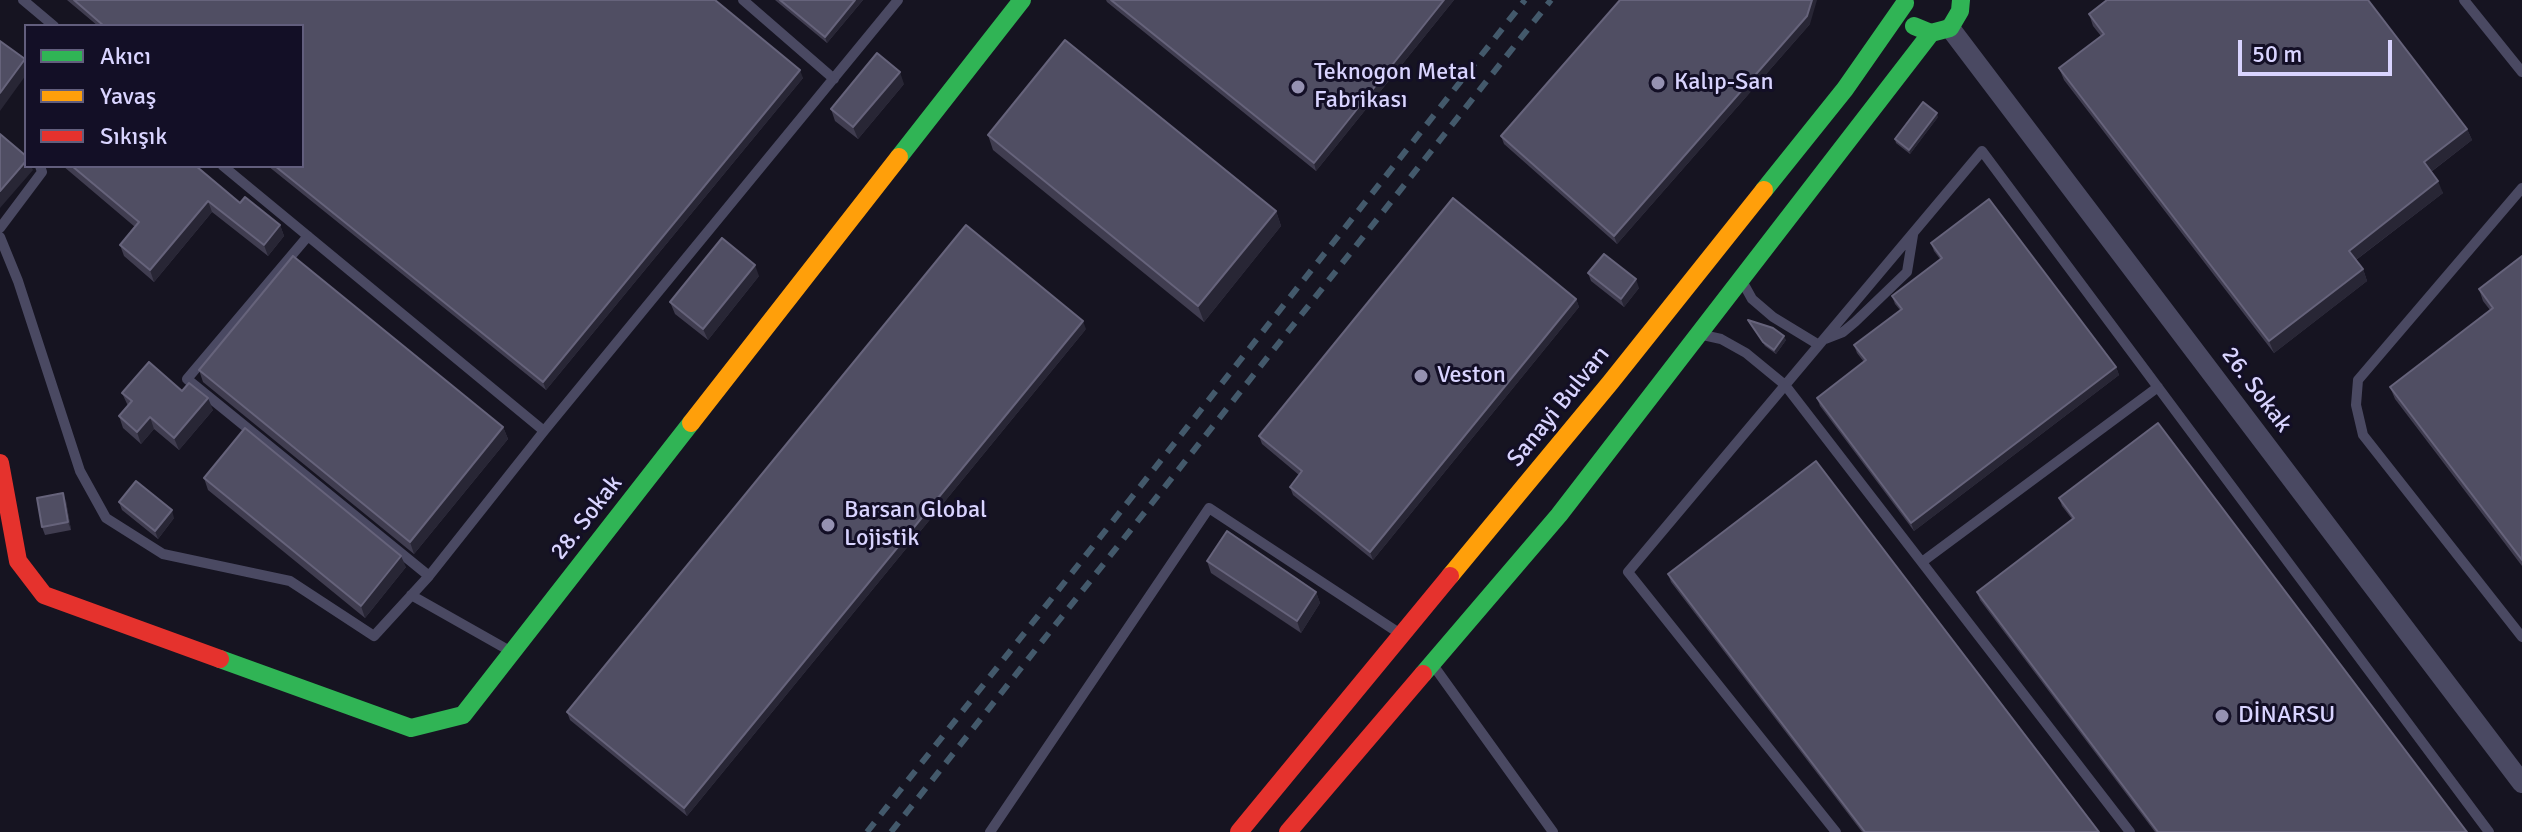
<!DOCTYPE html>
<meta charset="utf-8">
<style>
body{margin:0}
#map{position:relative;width:2522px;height:832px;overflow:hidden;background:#161421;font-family:Signika,sans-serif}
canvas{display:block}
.legend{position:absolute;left:24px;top:24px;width:280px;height:144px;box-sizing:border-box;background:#130f26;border:2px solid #625e7d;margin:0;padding:10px 14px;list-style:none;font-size:24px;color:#d9d4ff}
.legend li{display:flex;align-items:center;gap:16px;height:40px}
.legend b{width:40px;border:2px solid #625e7d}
.scale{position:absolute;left:2238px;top:40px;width:154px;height:36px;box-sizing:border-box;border:4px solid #d9d4ff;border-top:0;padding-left:10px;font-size:24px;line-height:28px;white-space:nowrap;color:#d9d4ff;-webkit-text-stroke:6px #130f26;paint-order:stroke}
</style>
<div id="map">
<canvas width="2522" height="832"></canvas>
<ul class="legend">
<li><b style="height:10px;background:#30b455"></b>Akıcı</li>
<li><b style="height:10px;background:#ff9f0a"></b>Yavaş</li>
<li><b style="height:10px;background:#e5322d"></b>Sıkışık</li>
</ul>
<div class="scale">50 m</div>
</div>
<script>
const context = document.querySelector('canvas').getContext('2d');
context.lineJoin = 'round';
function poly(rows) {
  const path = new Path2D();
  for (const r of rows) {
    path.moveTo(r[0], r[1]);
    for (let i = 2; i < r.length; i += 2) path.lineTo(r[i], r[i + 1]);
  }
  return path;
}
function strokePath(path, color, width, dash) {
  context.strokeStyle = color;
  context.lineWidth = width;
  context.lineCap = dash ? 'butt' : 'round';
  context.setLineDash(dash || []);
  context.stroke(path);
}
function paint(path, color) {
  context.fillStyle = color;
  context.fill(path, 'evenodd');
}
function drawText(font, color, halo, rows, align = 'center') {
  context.font = font + ' Signika,sans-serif';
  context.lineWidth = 6;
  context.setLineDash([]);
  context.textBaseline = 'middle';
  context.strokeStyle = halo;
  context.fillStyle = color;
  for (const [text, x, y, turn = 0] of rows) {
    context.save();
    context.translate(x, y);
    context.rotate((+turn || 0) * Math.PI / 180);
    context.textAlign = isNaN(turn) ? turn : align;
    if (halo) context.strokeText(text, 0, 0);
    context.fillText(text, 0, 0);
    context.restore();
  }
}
const lane = poly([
 [23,0,54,26],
 [743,0,834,79],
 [2464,0,2522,72],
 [223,166,544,431],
 [2522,188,2358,380,2356,405,2363,435,2522,637],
 [0,228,42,172,40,166],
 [308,236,187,379,429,576],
 [0,237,18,281,80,471,106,518,163,554,290,581,374,636,429,576,544,431,898,0],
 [1742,281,1752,299,1773,317,1819,345],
 [1703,335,1721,339,1746,353,1785,385,2130,832],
 [1825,339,1843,332,1855,322,1907,272,1913,235],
 [1922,562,2158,387],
 [411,595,510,651],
 [1433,665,1553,832],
 [990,832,1209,508,1402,635],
 [1836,832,1628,572,1982,151,2489,832]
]);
const street = poly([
 [1950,28,2522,783]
]);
const fast = poly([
 [1914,26,1931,33,1950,28,1960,11,1961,0],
 [899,157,1022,0],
 [1764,190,1845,89,1905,3],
 [220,659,411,728,463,715,691,423],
 [1423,674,1559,515,1931,33]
]);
const slow = poly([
 [691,423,899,157],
 [1450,576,1610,383,1764,190]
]);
const jam = poly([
 [0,463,18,561,44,595,220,659],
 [1239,832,1450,576],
 [1288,832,1423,674]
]);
const rail = poly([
 [867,832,1525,0],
 [891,832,1551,0]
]);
const wall = poly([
 [67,0,715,0,803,78,546,390,268,166,302,166,302,26,98,26],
 [775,0,863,0,827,43],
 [1106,0,1454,0,1316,171,1107,2],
 [2089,14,2467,129,2472,140,2431,172,2443,193,2356,260,2363,269,2367,281,2274,353,2064,80,2059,68,2101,36,2093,26],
 [1810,24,1617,244,1504,144,1501,136],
 [904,84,858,139,835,121,831,109],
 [1938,117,1910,154,1896,143,1895,139],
 [988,135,1276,211,1281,226,1204,322,993,150],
 [63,166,196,166,240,203,280,225,284,236,268,256,212,212,154,282,124,256,120,245,135,227],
 [1931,243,2116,367,2119,375,1914,531,1820,406,1817,398,1864,362,1857,353,1854,345,1900,310,1895,304,1892,296,1940,259,1934,251],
 [2522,256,2522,566,2395,399,2390,387,2490,310,2483,301,2479,289],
 [1588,273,1639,288,1624,307,1591,281],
 [759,276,708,340,675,314,670,302],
 [1576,299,1579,307,1373,560,1293,495,1290,487,1299,475,1262,444,1259,436],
 [1748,320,1786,340,1776,354,1765,346],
 [1086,329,687,816,570,720,567,712],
 [199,370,503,427,508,439,414,554,203,382],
 [182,391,213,410,179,450,154,429,141,444,123,428,119,416,128,406,122,393],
 [204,478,406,567,365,618,208,490],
 [2059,498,2467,832,2155,832,1980,600,1977,592,2072,519,2062,506],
 [66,501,71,530,45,535,42,527],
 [119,502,174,518,158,539,122,510],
 [1207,561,1316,592,1320,603,1301,633,1211,573],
 [1668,574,2099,832,1862,832,1671,582]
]);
const shadedWall = poly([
 [855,0,863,0,827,43,825,37],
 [1444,0,1454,0,1316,171,1314,163],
 [1812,0,1817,0,1810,24,1617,244,1614,236],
 [25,59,26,75,0,111,0,93],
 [800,70,803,78,546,390,543,382],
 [900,72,904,84,858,139,853,127],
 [1937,113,1938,117,1910,154,1909,150],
 [2467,129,2472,140,2428,174,2424,162],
 [26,161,26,166,31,166,33,170,0,208,0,191],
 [2438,181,2443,193,2353,262,2349,251],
 [208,201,212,212,154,282,150,270],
 [1276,211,1281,226,1204,322,1198,306],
 [280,225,284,236,268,256,264,245],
 [755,265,759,276,708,340,703,329],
 [2363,269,2367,281,2274,353,2269,341],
 [1636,279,1639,288,1624,307,1621,299],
 [1576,299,1579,307,1373,560,1370,552],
 [1083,321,1086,329,687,816,684,808],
 [1784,336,1786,340,1776,354,1774,350],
 [2116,367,2119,375,1914,531,1911,523],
 [208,398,213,410,179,450,174,438],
 [150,417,154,429,141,444,137,432],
 [503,427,508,439,414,554,410,542],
 [63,493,66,501,71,530,68,522],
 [172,510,174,518,158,539,155,531],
 [401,556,406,567,365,618,361,606],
 [1316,592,1320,603,1301,633,1297,621]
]);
const building = poly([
 [74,0,715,0,800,70,543,382,275,166,302,166,302,26,104,26,74,0],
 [780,0,855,0,825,37,780,0],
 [1111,0,1444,0,1314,163,1111,0],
 [1620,0,1812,0,1807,16,1614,236,1501,136,1620,0],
 [2107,0,2368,0,2467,129,2424,162,2438,181,2349,251,2363,269,2269,341,2059,68,2104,34,2089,14,2107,0],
 [1065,40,1276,211,1198,306,988,135,1065,40],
 [0,41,25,59,0,93,0,41],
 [877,53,900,72,853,127,831,109,877,53],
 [1923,102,1937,113,1909,150,1895,139,1923,102],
 [0,134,26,156,26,161,0,191,0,134],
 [72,166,196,166,240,203,245,197,280,225,264,245,208,201,150,270,120,245,139,222,72,166],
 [1453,198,1576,299,1370,552,1290,487,1302,471,1259,436,1453,198],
 [1989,199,2116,367,1911,523,1817,398,1866,360,1854,345,1902,309,1892,296,1942,258,1931,243,1989,199],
 [966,225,1083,321,684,808,567,712,966,225],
 [722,238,755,265,703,329,670,302,722,238],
 [1604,254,1636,279,1621,299,1588,273,1604,254],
 [293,256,503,427,410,542,199,370,293,256],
 [2522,256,2522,560,2390,387,2493,308,2479,289,2522,256],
 [1748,320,1773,328,1784,336,1774,350,1763,342,1748,320],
 [149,362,182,391,189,383,208,398,174,438,150,417,137,432,119,416,132,401,122,393,149,362],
 [2158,423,2467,832,2158,832,1977,592,2074,518,2059,498,2158,423],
 [245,428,401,556,361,606,204,478,245,428],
 [1816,461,2099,832,1865,832,1668,574,1816,461],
 [136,481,172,510,155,531,119,502,136,481],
 [63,493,68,522,42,527,37,498,63,493],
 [1227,531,1316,592,1297,621,1207,561,1227,531]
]);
const markers = [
 [1658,83,8,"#9591b1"],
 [1298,87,8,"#9591b1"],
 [1421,376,8,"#9591b1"],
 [828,525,8,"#9591b1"],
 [2222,716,8,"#9591b1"]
];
const poiNames = [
 ["Teknogon Metal",1314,73],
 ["Fabrikası",1314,101],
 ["Kalıp-San",1674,83],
 ["Veston",1437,376],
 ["Barsan Global",844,511],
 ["Lojistik",844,539],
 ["DİNARSU",2238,716]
];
const streetNames = [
 ["26. Sokak",2256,390,53],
 ["Sanayi Bulvarı",1559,407,-51],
 ["28. Sokak",587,518,-52]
];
strokePath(lane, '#4a4962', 10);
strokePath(street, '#4a4962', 20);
strokePath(fast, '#30b455', 18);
strokePath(slow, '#ff9f0a', 18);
strokePath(jam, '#e5322d', 18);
strokePath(rail, '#43596b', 6, [12, 10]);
paint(wall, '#403d50');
paint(shadedWall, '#282635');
paint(building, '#504e63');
strokePath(building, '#66637b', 2);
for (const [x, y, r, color] of markers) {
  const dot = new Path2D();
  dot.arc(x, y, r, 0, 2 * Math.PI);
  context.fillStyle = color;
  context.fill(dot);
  strokePath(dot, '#130f26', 3);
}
drawText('24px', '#d9d4ff', '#130f26', poiNames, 'left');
drawText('24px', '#d9d4ff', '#130f26', streetNames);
</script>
